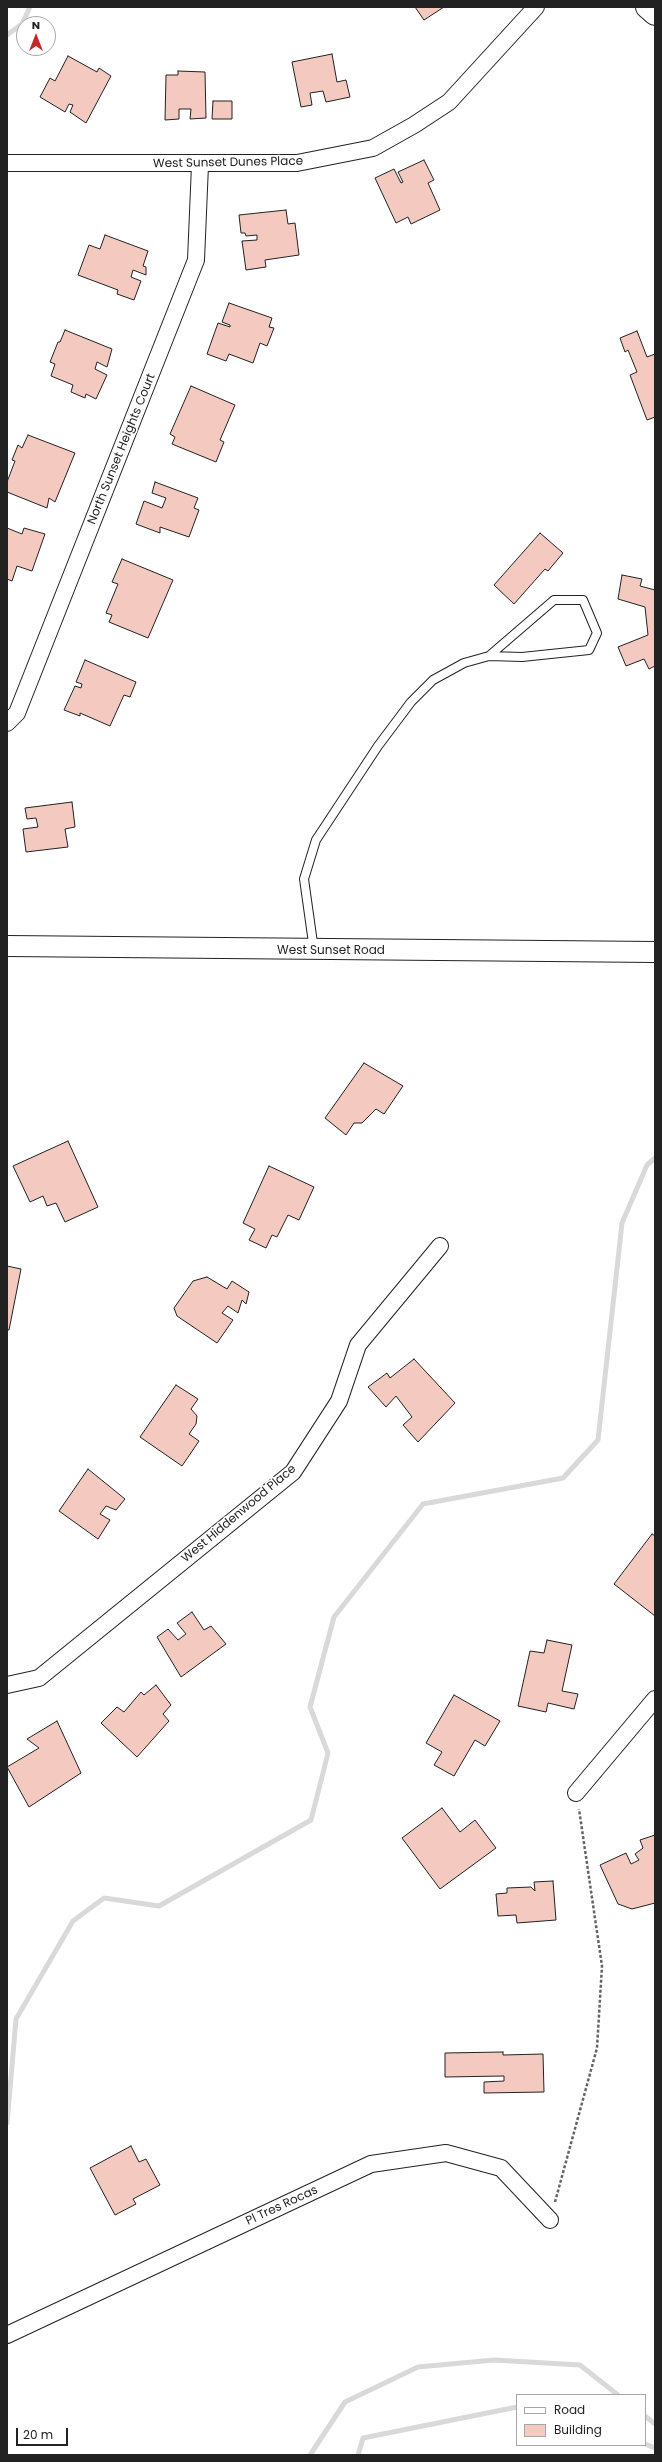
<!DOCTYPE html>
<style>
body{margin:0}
#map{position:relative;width:662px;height:2462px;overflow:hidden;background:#fff;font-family:Poppins,sans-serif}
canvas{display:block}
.frame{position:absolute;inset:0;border:8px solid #222;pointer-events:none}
.legend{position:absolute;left:516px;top:2394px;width:130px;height:52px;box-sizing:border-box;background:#fff;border:1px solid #a7a7a7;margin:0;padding:5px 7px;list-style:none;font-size:12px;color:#222}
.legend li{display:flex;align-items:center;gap:8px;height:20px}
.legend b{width:20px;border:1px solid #a7a7a7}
.north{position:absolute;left:16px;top:16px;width:40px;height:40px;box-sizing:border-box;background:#fff;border:1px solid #a7a7a7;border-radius:50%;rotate:0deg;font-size:11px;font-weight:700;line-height:16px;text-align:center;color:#222}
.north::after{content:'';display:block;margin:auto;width:14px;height:18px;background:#c62828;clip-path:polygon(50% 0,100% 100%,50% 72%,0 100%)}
.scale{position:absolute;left:16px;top:2428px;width:52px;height:18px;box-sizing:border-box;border:2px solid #222;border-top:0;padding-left:5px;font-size:12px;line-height:14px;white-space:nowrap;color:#222;-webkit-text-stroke:3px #fff;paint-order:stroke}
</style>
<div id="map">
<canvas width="662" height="2462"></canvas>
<div class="frame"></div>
<ul class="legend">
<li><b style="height:5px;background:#fff"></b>Road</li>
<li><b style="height:11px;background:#f3c9c0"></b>Building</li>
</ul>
<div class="north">N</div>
<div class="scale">20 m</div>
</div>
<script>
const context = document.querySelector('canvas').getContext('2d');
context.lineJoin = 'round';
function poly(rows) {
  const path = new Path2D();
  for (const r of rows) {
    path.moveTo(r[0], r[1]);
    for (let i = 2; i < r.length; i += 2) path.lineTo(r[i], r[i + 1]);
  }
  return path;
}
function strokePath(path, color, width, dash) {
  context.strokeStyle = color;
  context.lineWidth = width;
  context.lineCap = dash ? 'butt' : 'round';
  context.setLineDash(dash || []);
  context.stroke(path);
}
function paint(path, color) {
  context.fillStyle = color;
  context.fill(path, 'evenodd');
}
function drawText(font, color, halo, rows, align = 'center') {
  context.font = font + ' Poppins,sans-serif';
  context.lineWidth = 3;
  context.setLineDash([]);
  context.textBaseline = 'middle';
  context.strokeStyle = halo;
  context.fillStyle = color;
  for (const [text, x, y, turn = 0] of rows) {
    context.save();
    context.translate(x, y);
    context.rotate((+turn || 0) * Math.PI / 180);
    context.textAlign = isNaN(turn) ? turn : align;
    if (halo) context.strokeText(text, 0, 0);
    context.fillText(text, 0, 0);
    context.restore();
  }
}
const stream = poly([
 [7,35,22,24,30,7],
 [7,2123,16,2019,73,1921,104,1898,159,1906,311,1820,328,1753,310,1707,334,1617,423,1504,563,1478,598,1440,622,1223,647,1165,655,1158],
 [645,2416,655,2424],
 [645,2444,655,2448],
 [310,2455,345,2402,418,2367,494,2360,580,2365,618,2395],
 [358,2455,363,2438,517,2407]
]);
const building = poly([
 [415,7,444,7,424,20,415,7],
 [332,54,337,82,346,80,350,97,326,102,323,91,310,93,312,105,301,107,292,62,332,54],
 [68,56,97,72,99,68,111,76,86,123,70,112,73,105,69,104,65,112,40,97,50,78,55,81,68,56],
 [178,71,205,72,206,118,190,119,191,109,179,109,179,119,165,120,166,75,178,75,178,71],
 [213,101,232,101,232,119,212,119,213,101],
 [424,160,434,180,428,183,440,210,411,224,408,217,396,223,375,178,394,169,401,183,403,182,398,172,424,160],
 [286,210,288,224,295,223,299,255,265,260,266,267,246,270,242,241,257,240,257,235,246,236,245,233,241,233,239,215,286,210],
 [105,235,148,251,143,266,146,267,146,275,133,270,131,277,141,281,134,300,117,294,118,290,78,275,89,245,100,249,105,235],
 [229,303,272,318,269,327,274,328,267,346,260,343,253,363,229,354,226,361,207,354,218,323,230,327,230,325,222,322,229,303],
 [65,330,112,349,107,367,97,362,95,369,107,375,96,399,86,394,85,398,71,392,73,385,51,376,55,364,50,362,58,342,60,342,65,330],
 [637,331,647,357,655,354,655,417,647,420,630,375,637,372,628,350,625,352,620,338,637,331],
 [191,386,235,405,220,440,224,442,216,462,172,444,175,437,170,434,191,386],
 [28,435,75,453,55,502,49,498,47,508,7,492,7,482,15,461,12,460,18,445,22,448,28,435],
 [155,482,198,498,194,508,199,510,189,537,160,527,160,533,136,524,144,501,162,508,166,498,152,493,155,482],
 [7,528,22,534,24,528,45,534,32,571,17,566,12,581,7,579,7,528],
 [540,533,563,553,548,571,545,569,514,604,494,585,540,533],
 [122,559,173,580,148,638,109,622,112,615,106,613,118,584,112,582,122,559],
 [622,575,642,579,640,586,655,590,655,666,649,669,644,659,626,666,618,647,648,635,645,607,618,599,622,575],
 [85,660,136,682,130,697,124,695,110,726,80,713,80,716,64,710,75,686,81,688,82,684,76,682,85,660],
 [72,802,75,827,65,829,68,847,26,852,23,829,38,827,36,818,27,819,25,808,72,802],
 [364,1063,403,1086,384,1114,376,1109,362,1123,354,1123,346,1135,325,1118,364,1063],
 [68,1141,98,1207,65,1222,56,1203,47,1206,43,1196,30,1202,13,1166,68,1141],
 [269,1166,314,1187,299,1220,288,1215,277,1237,272,1235,266,1248,249,1240,255,1229,243,1223,269,1166],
 [7,1266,21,1269,9,1330,7,1330,7,1266],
 [207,1277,227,1289,232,1281,249,1292,246,1304,242,1300,238,1313,228,1306,222,1313,233,1320,217,1343,177,1316,174,1308,193,1281,207,1277],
 [414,1359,455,1403,418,1442,403,1425,412,1417,396,1396,386,1407,368,1387,387,1373,390,1378,414,1359],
 [176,1385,198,1399,191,1409,197,1416,196,1424,189,1434,199,1441,182,1466,140,1437,176,1385],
 [88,1469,125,1499,116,1510,106,1506,100,1514,110,1520,98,1539,59,1511,88,1469],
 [652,1534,655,1536,655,1616,614,1584,652,1534],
 [192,1612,204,1630,211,1626,226,1644,181,1677,157,1637,168,1629,178,1640,186,1634,177,1623,192,1612],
 [547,1640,572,1645,562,1691,578,1694,574,1709,548,1703,546,1712,518,1706,530,1651,544,1653,547,1640],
 [156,1685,171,1705,163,1714,169,1721,137,1757,101,1723,117,1707,124,1712,141,1692,144,1695,156,1685],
 [454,1695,500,1721,485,1746,475,1740,454,1776,434,1765,442,1752,426,1743,454,1695],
 [57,1721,81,1773,29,1807,7,1767,39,1748,27,1739,57,1721],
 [442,1808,460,1832,475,1820,496,1848,440,1889,402,1838,442,1808],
 [655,1835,655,1903,632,1909,618,1904,600,1865,626,1853,631,1864,639,1860,635,1854,643,1848,640,1840,655,1835],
 [553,1881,556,1920,517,1923,516,1915,498,1916,496,1894,507,1893,507,1888,531,1887,535,1891,534,1882,553,1881],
 [503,2052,503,2055,543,2054,544,2092,484,2093,484,2082,504,2081,504,2076,445,2077,445,2053,503,2052],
 [131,2146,139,2162,146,2159,160,2185,133,2199,136,2204,115,2215,90,2168,131,2146]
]);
const path = poly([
 [555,2202,597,2048,602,1966,579,1809]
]);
const service = poly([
 [314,950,304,879,316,840,378,746,411,702,433,680,464,663,489,656,522,657,589,650,597,633,583,600,554,600,489,656]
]);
const minor = poly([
 [7,163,297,163,373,148,414,125,449,102,536,7],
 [7,723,17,713,196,260,200,165],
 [7,1685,39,1678,293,1472,339,1401,358,1345,440,1246],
 [576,1793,655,1699],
 [7,2335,371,2164,446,2153,501,2168,550,2220]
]);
const tertiary = poly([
 [7,946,655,952]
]);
const secondary = poly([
 [647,7,655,14]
]);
const streetNames = [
 ["West Sunset Dunes Place",228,163,-1],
 ["North Sunset Heights Court",122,449,-68],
 ["West Sunset Road",331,951],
 ["West Hiddenwood Place",239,1514,-40],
 ["Pl Tres Rocas",282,2206,-25]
];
strokePath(stream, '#d9d9d9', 5);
paint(building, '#f3c9c0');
strokePath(building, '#222', 1);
strokePath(service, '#222', 10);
strokePath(minor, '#222', 18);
strokePath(tertiary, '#222', 22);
strokePath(secondary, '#222', 24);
strokePath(path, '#646464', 2.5, [3, 2]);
strokePath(service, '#fff', 8);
strokePath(minor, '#fff', 16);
strokePath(tertiary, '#fff', 20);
strokePath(secondary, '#fff', 22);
drawText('12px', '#222', '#fff', streetNames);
</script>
